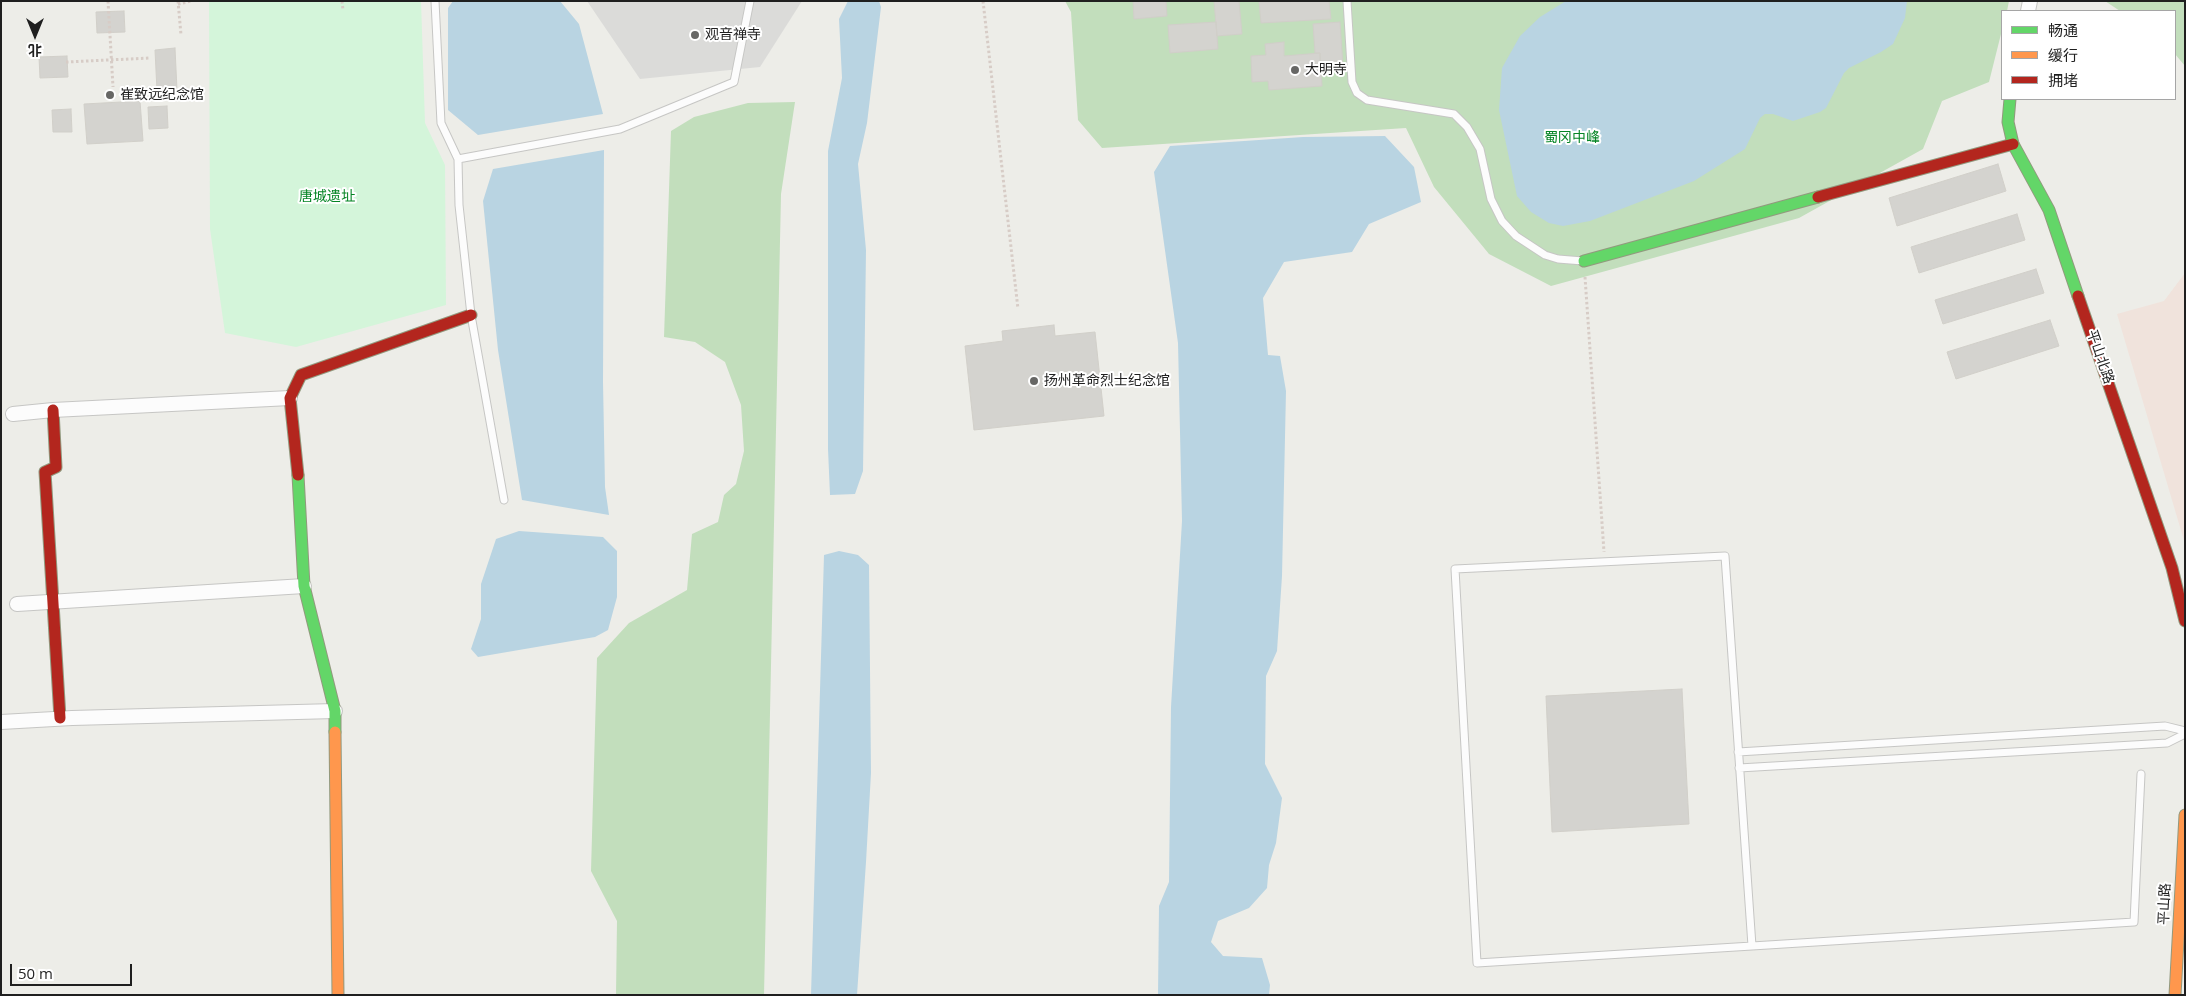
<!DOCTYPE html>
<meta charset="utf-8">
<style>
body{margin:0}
#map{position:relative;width:2186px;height:996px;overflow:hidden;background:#edede8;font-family:"Open Sans","Noto Sans SC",sans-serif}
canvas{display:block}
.frame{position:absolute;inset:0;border:2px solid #1f1f1f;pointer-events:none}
.legend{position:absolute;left:2001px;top:10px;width:175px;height:90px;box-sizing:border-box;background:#fff;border:1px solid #a5a5a5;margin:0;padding:6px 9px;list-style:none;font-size:15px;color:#1f1f1f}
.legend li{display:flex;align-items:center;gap:10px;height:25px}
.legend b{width:25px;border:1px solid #a5a5a5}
.north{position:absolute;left:10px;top:10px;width:50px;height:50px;-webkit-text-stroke:4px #fff;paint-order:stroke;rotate:180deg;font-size:14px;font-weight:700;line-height:20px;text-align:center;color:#1f1f1f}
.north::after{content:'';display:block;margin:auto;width:18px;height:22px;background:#1f1f1f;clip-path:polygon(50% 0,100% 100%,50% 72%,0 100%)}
.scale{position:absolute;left:10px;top:964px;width:122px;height:22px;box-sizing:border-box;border:2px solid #1f1f1f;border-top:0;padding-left:6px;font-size:15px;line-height:18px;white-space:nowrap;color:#1f1f1f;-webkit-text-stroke:4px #fff;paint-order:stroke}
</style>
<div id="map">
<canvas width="2186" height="996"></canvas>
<div class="frame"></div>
<ul class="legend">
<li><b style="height:6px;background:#63d668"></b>畅通</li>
<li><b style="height:6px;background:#ff974d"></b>缓行</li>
<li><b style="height:6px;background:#b3261e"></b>拥堵</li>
</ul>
<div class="north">北</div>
<div class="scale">50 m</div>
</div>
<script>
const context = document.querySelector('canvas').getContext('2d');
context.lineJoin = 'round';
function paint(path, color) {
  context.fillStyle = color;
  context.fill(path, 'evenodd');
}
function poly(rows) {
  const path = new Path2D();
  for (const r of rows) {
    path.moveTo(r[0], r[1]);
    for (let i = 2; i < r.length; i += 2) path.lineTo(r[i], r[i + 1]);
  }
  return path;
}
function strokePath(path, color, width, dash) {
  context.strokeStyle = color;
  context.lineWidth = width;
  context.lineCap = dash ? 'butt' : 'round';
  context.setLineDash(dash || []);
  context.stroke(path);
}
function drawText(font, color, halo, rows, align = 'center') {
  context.font = font + ' "Open Sans","Noto Sans SC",sans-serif';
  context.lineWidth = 4;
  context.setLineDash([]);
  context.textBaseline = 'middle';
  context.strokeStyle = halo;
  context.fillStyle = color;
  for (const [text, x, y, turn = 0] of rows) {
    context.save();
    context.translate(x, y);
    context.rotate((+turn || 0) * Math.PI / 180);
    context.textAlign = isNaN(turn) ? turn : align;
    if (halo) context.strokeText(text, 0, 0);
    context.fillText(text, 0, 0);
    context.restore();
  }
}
const commercial = poly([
 [2185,273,2185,544,2117,314,2164,301]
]);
const religious = poly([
 [587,1,802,1,760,67,640,79]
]);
const forest = poly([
 [1065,1,2009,1,2007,11,2002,11,2002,30,1989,82,1942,101,1923,149,1799,218,1551,286,1489,254,1434,187,1406,128,1102,148,1078,120,1071,12],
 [2105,1,2185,1,2185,66,2175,54,2175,11,2120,11],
 [795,102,781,194,764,995,616,995,617,921,591,871,597,658,629,623,687,590,692,534,718,522,724,495,736,484,744,451,741,405,725,362,695,342,664,337,671,131,694,117,748,103]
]);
const park = poly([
 [209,1,421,1,425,123,445,165,446,305,296,347,225,333,210,229]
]);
const water = poly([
 [453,1,560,1,579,24,603,114,478,135,448,110,448,8],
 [848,1,879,1,881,7,867,123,858,164,866,250,863,471,855,494,830,495,828,449,828,151,842,78,839,19],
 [1566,1,1907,1,1905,18,1893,44,1881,52,1849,68,1844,73,1826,108,1820,112,1793,121,1773,114,1765,114,1760,118,1745,149,1694,181,1590,221,1563,226,1549,223,1531,212,1517,196,1499,110,1502,68,1520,36,1540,17],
 [1385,136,1414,167,1421,202,1369,224,1352,252,1284,262,1263,298,1268,355,1280,356,1286,391,1282,576,1277,651,1266,676,1265,764,1282,798,1276,843,1269,865,1267,888,1249,908,1218,921,1211,942,1223,956,1262,958,1270,985,1269,995,1158,995,1159,906,1169,882,1171,707,1182,521,1178,343,1154,172,1170,146,1303,137],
 [604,150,603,382,605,487,609,515,522,500,498,350,483,201,493,169],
 [519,531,603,537,617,551,617,597,608,630,595,637,478,657,471,649,481,619,481,584,496,539],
 [839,551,858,555,869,565,871,773,866,862,857,995,811,995,824,555]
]);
const building = poly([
 [1133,1,1166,1,1167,16,1134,19,1133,1],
 [1214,1,1239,1,1242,34,1217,36,1214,1],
 [1329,1,1331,19,1261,23,1259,2,1329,1],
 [124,11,125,32,97,33,96,12,124,11],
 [1216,22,1218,49,1170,53,1168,25,1216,22],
 [1340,22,1343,66,1320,67,1320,53,1315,53,1313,24,1340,22],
 [1284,42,1284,56,1320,53,1322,86,1269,90,1268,81,1252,82,1251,56,1266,55,1265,44,1284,42],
 [175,48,177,90,157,91,155,50,175,48],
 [67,56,68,77,40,78,39,57,67,56],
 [140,101,143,141,87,144,84,104,140,101],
 [167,106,168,128,149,129,148,107,167,106],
 [71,109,72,132,53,132,52,110,71,109],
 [1998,164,2006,191,1897,226,1889,198,1998,164],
 [2017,214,2025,240,1919,273,1911,247,2017,214],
 [2036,269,2044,293,1943,324,1935,300,2036,269],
 [2050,320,2059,346,1956,379,1947,352,2050,320],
 [1054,325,1055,336,1095,332,1104,416,974,430,965,346,1003,341,1002,331,1054,325],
 [1682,689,1689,824,1552,832,1546,696,1682,689]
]);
const path = poly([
 [108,1,113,87],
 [178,1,181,35],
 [342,1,343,10],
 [983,1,1018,309],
 [178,4,192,1],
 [66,62,150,58],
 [1585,277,1604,552]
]);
const lane = poly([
 [435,1,441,123,458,159,459,205,471,315,504,500],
 [1347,1,1352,82,1357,93,1367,100,1454,114,1467,127,1480,149,1491,199,1502,221,1516,236,1545,255,1558,259,1583,261],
 [458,159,620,129,734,82,750,1],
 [1738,752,2165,726,2185,731],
 [1739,768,2167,743,2185,734],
 [1752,946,1725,556,1455,569,1477,963,1752,946,2134,922,2141,774]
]);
const street = poly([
 [2028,11,2030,1],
 [13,414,53,410,290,398],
 [17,604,304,586],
 [1,722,72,718,335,711]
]);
const fast = poly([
 [2010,99,2008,122,2013,144,2049,210,2078,296],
 [1584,261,1818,197],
 [298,475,304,586,335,711,335,732]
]);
const slow = poly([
 [335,732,338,995],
 [2175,995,2185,815]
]);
const jam = poly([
 [1818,197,2013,144],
 [2078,296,2172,568,2185,621],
 [53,410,56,467,45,472,60,718],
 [298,475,290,398,301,375,471,315]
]);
const markers = [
 [695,35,5,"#676765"],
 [1295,70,5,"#676765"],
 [110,95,5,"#676765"],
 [1034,381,5,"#676765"]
];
const poiNames = [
 ["观音禅寺",705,35],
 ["大明寺",1305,70],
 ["崔致远纪念馆",120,95],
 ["扬州革命烈士纪念馆",1044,381]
];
const parkNames = [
 ["蜀冈中峰",1572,138],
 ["唐城遗址",327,197]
];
const streetNames = [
 ["平山北路",2100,357,71],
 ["平山路",2165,904,-87]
];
paint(commercial, '#f0e3dc');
paint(religious, '#dbdbd9');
paint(forest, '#c2debc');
paint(park, '#d4f5da');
paint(water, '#b9d4e2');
paint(building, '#d4d3cf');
strokePath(building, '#d1cfc9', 1);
strokePath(lane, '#c6c6c4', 9);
strokePath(street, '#c6c6c4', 16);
strokePath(fast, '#92997e', 13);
strokePath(slow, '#92997e', 13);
strokePath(jam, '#92997e', 13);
strokePath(path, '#d7ccc6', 3, [2.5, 2.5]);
strokePath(lane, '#fcfcfc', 7);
strokePath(street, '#fcfcfc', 14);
strokePath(fast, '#63d668', 11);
strokePath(slow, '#ff974d', 11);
strokePath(jam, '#b3261e', 11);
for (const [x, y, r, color] of markers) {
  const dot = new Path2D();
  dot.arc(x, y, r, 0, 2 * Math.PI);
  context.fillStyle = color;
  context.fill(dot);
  strokePath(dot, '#fff', 2);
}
drawText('14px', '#1f1f1f', '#fff', poiNames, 'left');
drawText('14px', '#068525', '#fff', parkNames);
drawText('14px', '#1f1f1f', '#fff', streetNames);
</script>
